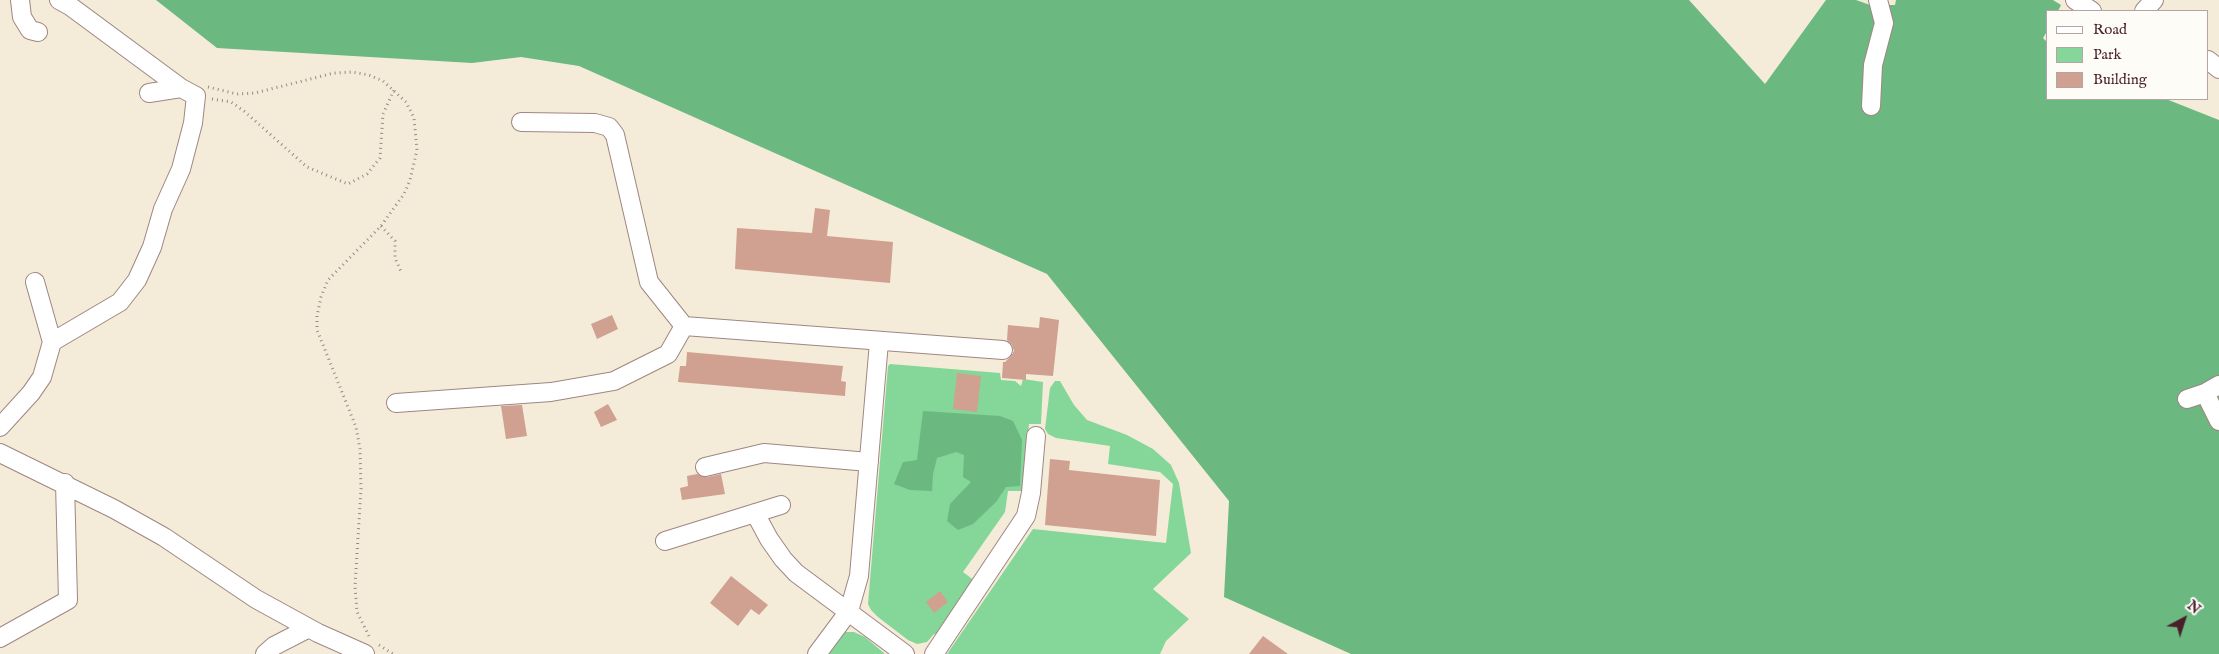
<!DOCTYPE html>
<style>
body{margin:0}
#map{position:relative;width:2219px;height:654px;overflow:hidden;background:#f4ecd8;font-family:"IM FELL English",serif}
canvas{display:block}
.legend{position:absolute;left:2046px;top:10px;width:162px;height:90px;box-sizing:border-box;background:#fdfcf7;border:1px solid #b5a4a5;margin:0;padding:6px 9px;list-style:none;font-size:15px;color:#4a1f2b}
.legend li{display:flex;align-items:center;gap:10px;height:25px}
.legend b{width:25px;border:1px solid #b5a4a5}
.north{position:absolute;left:2159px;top:594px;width:50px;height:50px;-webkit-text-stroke:4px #fdfcf7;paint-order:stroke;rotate:40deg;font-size:14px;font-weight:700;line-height:20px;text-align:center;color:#4a1f2b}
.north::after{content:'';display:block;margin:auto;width:18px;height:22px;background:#4a1f2b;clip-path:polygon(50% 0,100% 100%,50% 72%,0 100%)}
</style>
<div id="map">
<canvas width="2219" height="654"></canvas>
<ul class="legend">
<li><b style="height:6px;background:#fff"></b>Road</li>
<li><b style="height:14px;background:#84d798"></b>Park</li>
<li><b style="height:14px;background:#d0a091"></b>Building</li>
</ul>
<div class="north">N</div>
</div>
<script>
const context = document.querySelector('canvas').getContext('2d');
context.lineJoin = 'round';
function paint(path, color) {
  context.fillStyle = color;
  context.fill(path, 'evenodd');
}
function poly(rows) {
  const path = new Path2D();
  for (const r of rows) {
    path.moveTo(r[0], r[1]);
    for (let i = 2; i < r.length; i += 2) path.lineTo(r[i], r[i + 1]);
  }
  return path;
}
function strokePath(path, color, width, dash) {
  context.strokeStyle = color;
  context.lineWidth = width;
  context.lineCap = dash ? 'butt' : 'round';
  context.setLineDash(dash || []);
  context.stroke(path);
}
const green = poly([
 [890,364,1000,373,1001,380,1015,381,1021,386,1023,379,1043,382,1041,424,1029,424,1023,491,1008,491,1005,512,963,572,975,581,939,636,934,634,927,642,917,644,908,640,878,617,871,610,868,604,888,366],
 [1055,381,1060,381,1074,405,1087,420,1127,435,1153,449,1171,465,1179,483,1191,553,1153,589,1189,619,1166,641,1160,654,947,654,1033,529,1166,543,1173,484,1160,472,1108,464,1110,446,1056,438,1048,434,1045,429,1050,388],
 [842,632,854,632,865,637,885,654,826,654]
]);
const forest = poly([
 [156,0,1689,0,1765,84,1826,0,1856,0,1870,5,1895,5,1896,0,2053,0,2061,5,2058,11,2048,11,2048,30,2043,38,2048,43,2048,99,2166,99,2219,120,2219,654,1351,654,1224,597,1229,501,1047,274,579,66,521,57,472,63,217,48],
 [923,411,1000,416,1013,421,1022,440,1020,486,1006,487,996,502,973,524,958,530,947,521,950,504,971,482,963,477,964,455,956,452,937,458,933,474,932,491,910,490,894,484,903,462,917,460]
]);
const building = poly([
 [815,208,830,210,827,236,893,242,890,283,735,269,737,228,812,233],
 [612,315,618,329,597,339,591,324],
 [1040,317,1059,320,1053,376,1026,374,1026,380,1002,378,1003,362,1005,362,1011,356,1014,351,1012,345,1007,340,1008,325,1039,328],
 [687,352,843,366,841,381,846,382,845,396,678,382,680,366,686,366],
 [957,373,981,376,977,412,953,409],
 [608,404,617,420,601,427,594,412],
 [522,405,527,436,506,439,501,406],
 [1050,459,1070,461,1069,470,1160,480,1156,536,1045,525],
 [697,474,707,477,721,474,725,494,682,500,680,488,688,486,687,476],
 [731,576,768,605,759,615,751,609,738,626,710,603],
 [940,591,948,602,934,613,926,602],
 [1263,636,1288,654,1249,654]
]);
const path = poly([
 [208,87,237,94,255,93,334,73,352,72,369,75,383,81,406,102,414,118,417,150,410,180,404,194,381,226,328,280,321,297,317,316,317,330,356,427,360,449,361,489,355,586,357,612,370,638],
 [212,99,231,102,244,111,307,167,348,184,367,174,380,158,383,114,394,90],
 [381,226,395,241,395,258,402,274],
 [379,645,393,654]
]);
const minor = poly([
 [20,0,22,17,30,30,38,32],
 [2075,0,2092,11],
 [2144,11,2154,0],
 [2208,60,2219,69],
 [149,93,181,88],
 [1871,106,1873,65,1884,23,1878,0],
 [521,122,595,123,609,127,615,135,649,282,684,326,1003,350],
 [35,282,52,342],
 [2219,385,2205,393,2219,421],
 [2187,399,2205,393],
 [396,403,551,392,614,381,668,354,684,326],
 [0,427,31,393,42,377,52,342,120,302,137,280,152,247,163,209,181,169,193,123,196,96,181,88,70,6,59,0],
 [0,453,114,509,164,537,256,599,318,633,365,654],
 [705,467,764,453,869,462],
 [755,513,769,539,783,559,796,573,905,654],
 [665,541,781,505],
 [0,638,68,600,65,483],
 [265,654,274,646,309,628],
 [817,654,849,611,859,576,879,342],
 [934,654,1026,516,1031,493,1036,436]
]);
paint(green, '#84d798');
paint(forest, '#6bb880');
paint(building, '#d0a091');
strokePath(minor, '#9f8682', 20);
strokePath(path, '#9f8682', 3, [1, 4]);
strokePath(minor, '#fff', 18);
</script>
